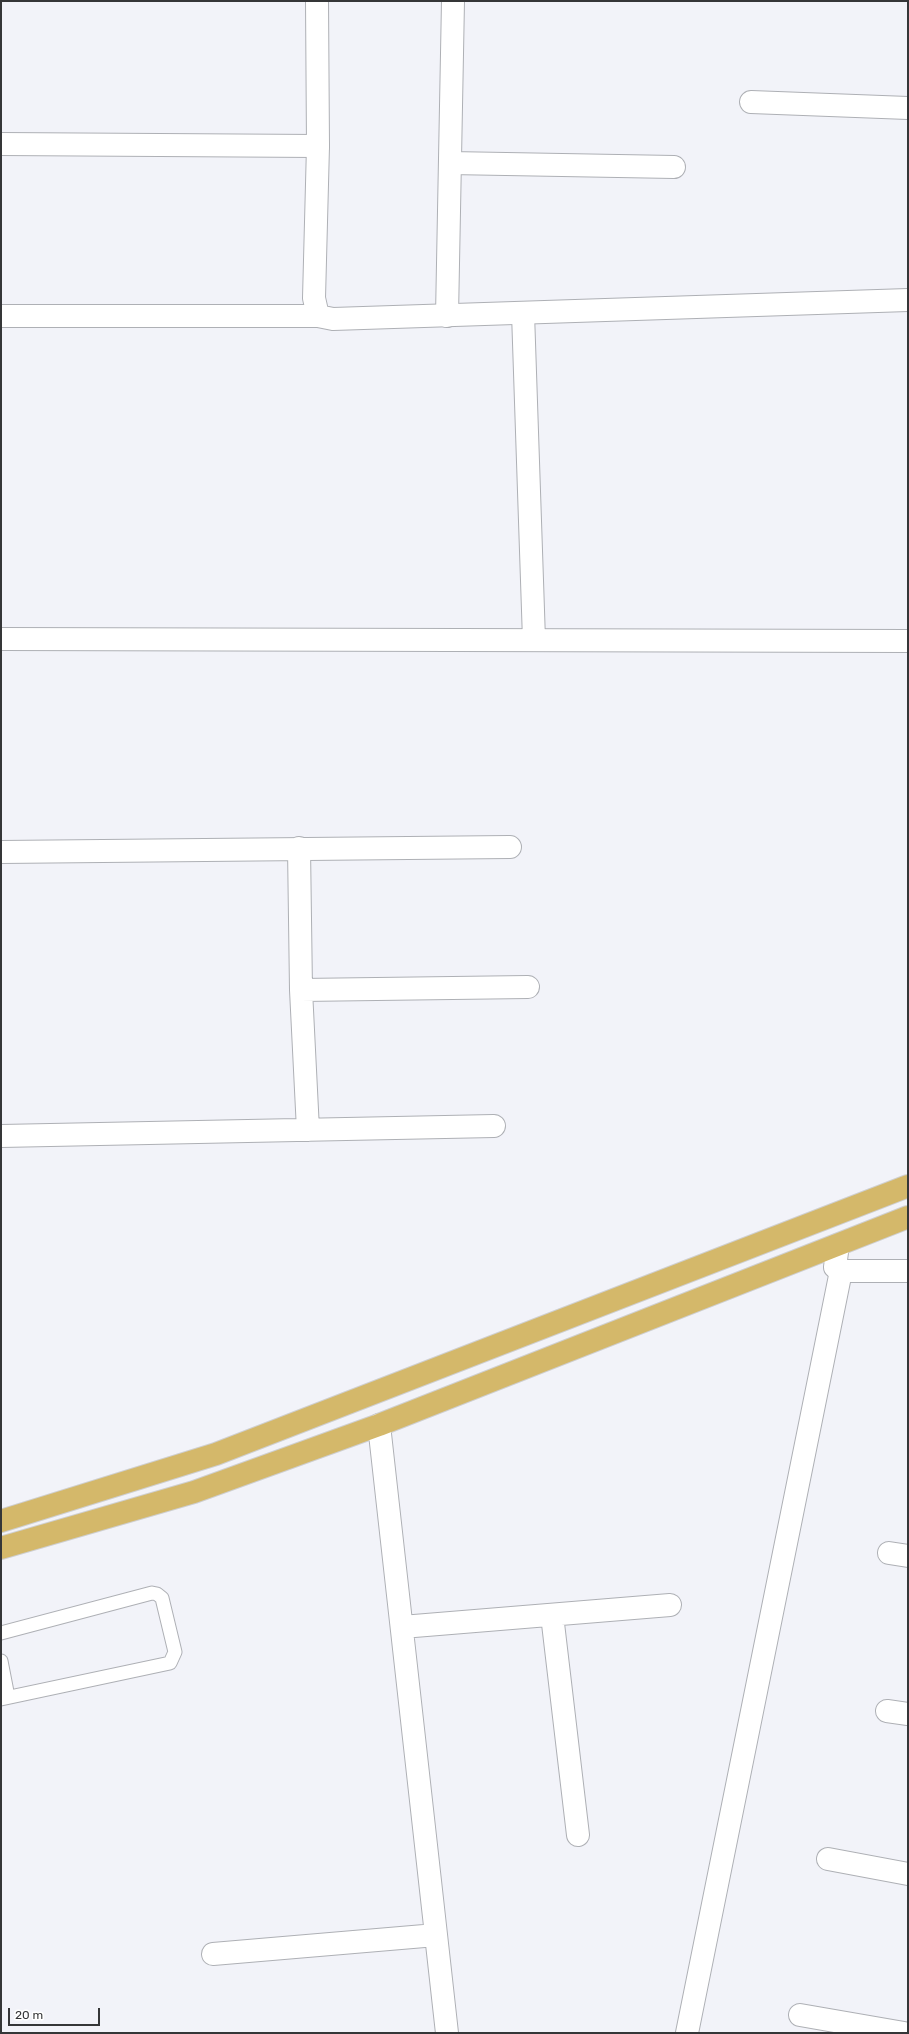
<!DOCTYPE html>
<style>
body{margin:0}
#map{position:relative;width:909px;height:2034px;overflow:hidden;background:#f2f3f9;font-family:Rubik,sans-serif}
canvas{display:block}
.frame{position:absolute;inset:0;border:2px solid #353638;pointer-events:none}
.scale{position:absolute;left:8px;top:2008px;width:92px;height:18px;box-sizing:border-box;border:2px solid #353638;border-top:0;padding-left:5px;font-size:12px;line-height:14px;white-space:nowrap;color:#353638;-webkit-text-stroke:3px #fff;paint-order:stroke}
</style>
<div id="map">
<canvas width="909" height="2034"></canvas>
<div class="frame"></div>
<div class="scale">20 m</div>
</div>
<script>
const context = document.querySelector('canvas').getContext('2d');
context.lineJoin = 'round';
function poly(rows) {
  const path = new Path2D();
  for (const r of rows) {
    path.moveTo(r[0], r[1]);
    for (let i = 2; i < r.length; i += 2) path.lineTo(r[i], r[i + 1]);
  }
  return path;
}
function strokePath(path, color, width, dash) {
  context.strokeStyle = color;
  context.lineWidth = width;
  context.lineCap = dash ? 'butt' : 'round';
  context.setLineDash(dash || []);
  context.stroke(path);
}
const service = poly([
 [1,1633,152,1593,157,1594,162,1598,175,1652,170,1663,1,1699],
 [1,1661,8,1697]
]);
const minor = poly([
 [751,102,908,108],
 [1,144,318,146],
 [450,163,674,167],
 [523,313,534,640],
 [1,316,318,316],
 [447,316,453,1],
 [1,639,908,641],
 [299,848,301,990,308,1130],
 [1,852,510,847],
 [301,990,528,987],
 [1,1136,494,1126],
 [379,1425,447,2033],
 [889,1553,908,1556],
 [552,1615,578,1835],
 [402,1627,670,1605],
 [887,1711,908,1714],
 [828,1859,908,1874],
 [213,1954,436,1935],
 [800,2015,904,2033],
 [687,2033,841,1271]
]);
const tertiary = poly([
 [317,1,318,146,314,298,318,316,333,319,908,300],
 [838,1245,835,1267,841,1271,908,1271]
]);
const trunk = poly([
 [1,1521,216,1454,908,1186],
 [1,1548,194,1492,379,1425,908,1217]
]);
strokePath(service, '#aeb0b5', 15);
strokePath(minor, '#aeb0b5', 24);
strokePath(tertiary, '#aeb0b5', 24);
strokePath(trunk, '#cfcfcf', 24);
strokePath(service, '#fff', 13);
strokePath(minor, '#fff', 22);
strokePath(tertiary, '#fff', 22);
strokePath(trunk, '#d4b86a', 22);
</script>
